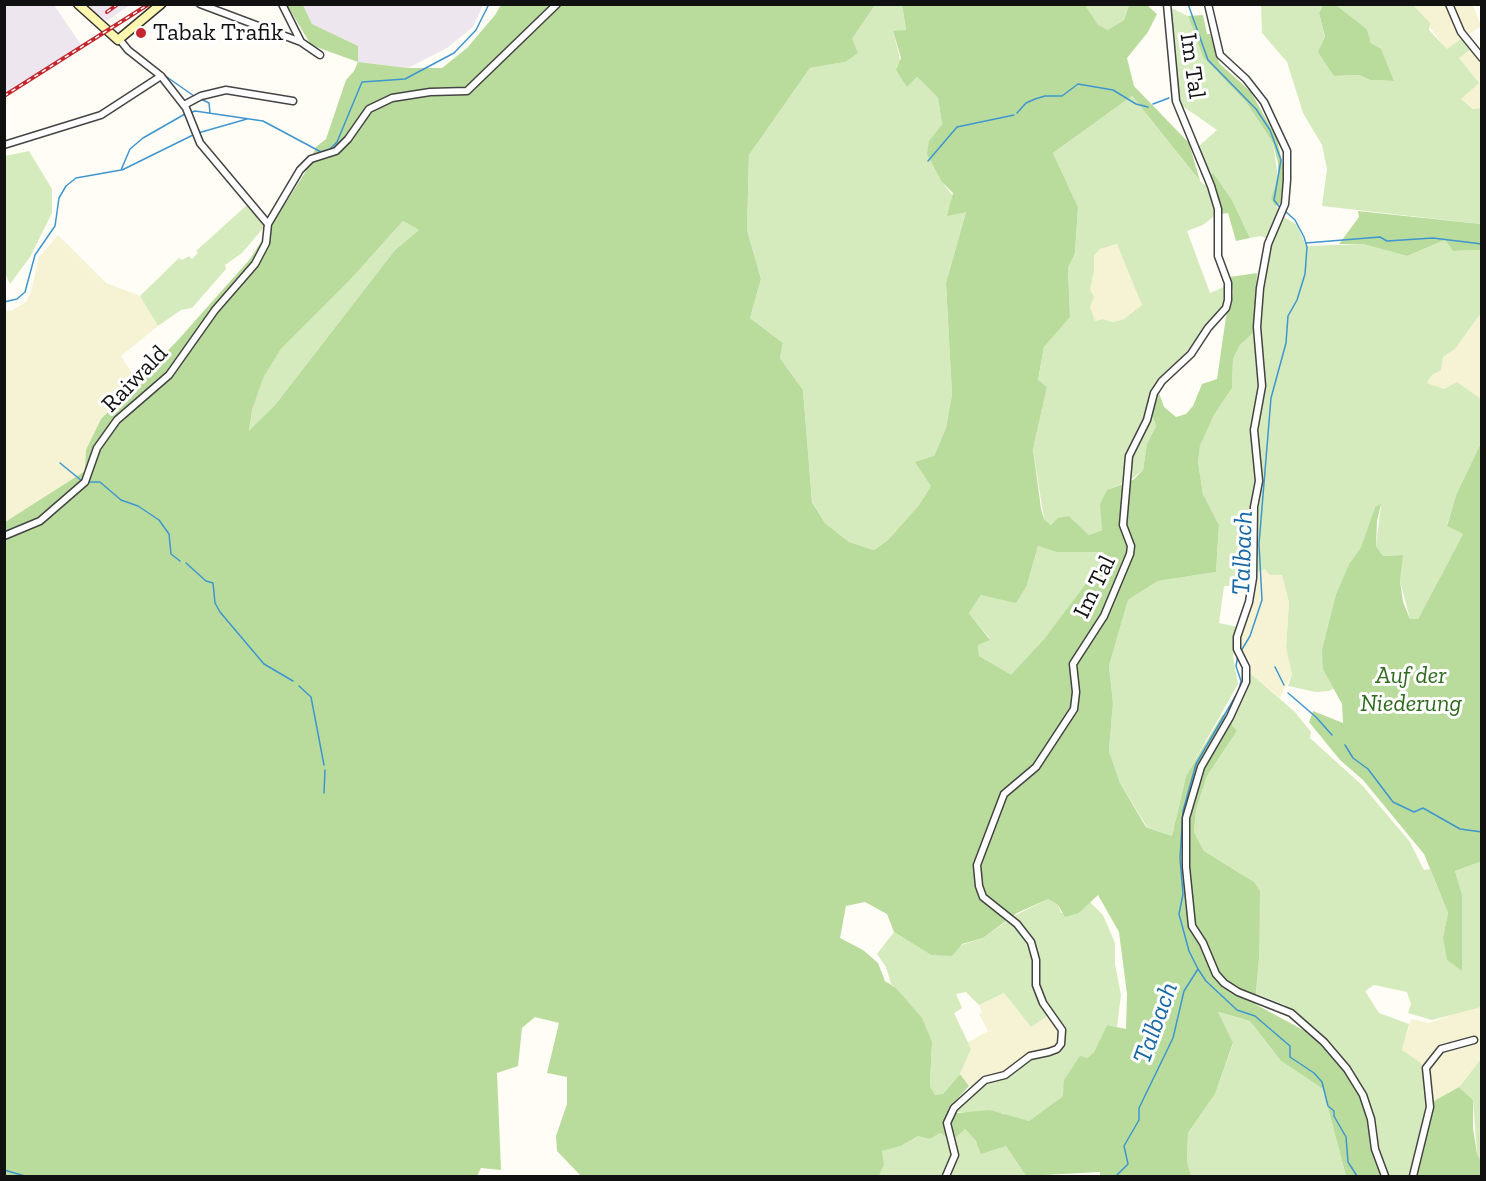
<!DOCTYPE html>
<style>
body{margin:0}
#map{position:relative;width:1486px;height:1181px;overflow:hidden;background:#fffdf5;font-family:"Zilla Slab",serif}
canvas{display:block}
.frame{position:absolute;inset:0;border:6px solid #111;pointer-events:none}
</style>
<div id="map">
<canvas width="1486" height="1181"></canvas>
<div class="frame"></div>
</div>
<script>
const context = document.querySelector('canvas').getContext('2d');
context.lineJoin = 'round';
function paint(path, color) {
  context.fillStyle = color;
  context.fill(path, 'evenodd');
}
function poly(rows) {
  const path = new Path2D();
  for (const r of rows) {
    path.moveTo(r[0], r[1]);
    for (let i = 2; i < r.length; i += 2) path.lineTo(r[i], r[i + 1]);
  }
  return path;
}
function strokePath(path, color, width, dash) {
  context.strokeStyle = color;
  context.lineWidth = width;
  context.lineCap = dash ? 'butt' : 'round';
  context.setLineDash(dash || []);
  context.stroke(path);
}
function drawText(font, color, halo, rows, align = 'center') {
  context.font = font + ' "Zilla Slab",serif';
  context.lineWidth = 6;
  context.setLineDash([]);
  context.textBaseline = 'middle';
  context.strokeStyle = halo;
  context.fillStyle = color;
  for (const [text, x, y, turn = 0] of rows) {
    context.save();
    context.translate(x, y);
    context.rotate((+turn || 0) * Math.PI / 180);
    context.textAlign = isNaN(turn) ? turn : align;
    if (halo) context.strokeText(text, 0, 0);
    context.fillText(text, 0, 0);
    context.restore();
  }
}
const industrial = poly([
 [5,4,54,5,82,46,5,94],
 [83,5,130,5,107,21,100,16,98,19],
 [303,5,483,5,473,27,447,48,408,68,358,62,358,46,312,24]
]);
const farmland = poly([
 [1413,5,1473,5,1481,26,1447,50],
 [1471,49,1481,61,1481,108,1474,109,1461,99,1458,58],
 [58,235,106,283,140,296,158,326,121,356,136,380,101,419,85,471,5,522,5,310,11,311,26,302,31,292,39,257],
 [1117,244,1143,305,1124,319,1113,322,1103,319,1095,321,1090,307,1089,290,1094,271,1094,256,1100,249],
 [1481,313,1481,399,1457,382,1444,389,1427,383,1432,375,1441,370,1443,357,1455,349],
 [1265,569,1282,575,1289,603,1286,648,1292,674,1280,698,1250,673,1251,663,1239,645,1255,573],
 [1004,993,1031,1027,1049,1015,1060,1028,1059,1039,1053,1048,1032,1052,1008,1070,996,1076,985,1076,971,1088,960,1074,971,1049,968,1042,988,1031,979,1014,982,1012,979,1005],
 [1481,1007,1481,1059,1459,1087,1434,1101,1427,1100,1424,1076,1402,1050,1411,1019,1429,1023,1462,1011]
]);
const green = poly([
 [875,5,902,5,906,31,893,31,907,87,917,77,938,98,942,124,929,141,942,182,966,212,946,283,952,395,946,428,934,456,931,486,919,505,888,540,874,550,849,542,825,523,812,501,803,390,780,358,783,343,750,318,761,279,747,230,749,155,810,68,845,62,852,39],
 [1085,5,1129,5,1124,20,1109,30,1098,26],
 [1261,5,1323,5,1319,13,1334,76,1359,75,1370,80,1394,81,1371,43,1367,29,1336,5,1413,5,1430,23,1429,30,1447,49,1463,38,1471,49,1459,58,1479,83,1461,99,1473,109,1481,108,1481,224,1322,206,1327,169,1322,145,1303,113,1287,62,1262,33],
 [1169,7,1188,16,1203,57,1246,102,1273,143,1278,178,1271,198,1280,212,1268,239,1261,236,1250,238,1232,200,1214,174,1209,174,1198,149,1196,145,1199,146,1217,130,1178,103],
 [1132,96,1200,181,1209,188,1215,209,1213,217,1203,225,1187,231,1210,293,1226,286,1225,305,1190,353,1159,381,1147,416,1128,453,1124,479,1121,484,1107,490,1102,530,1089,535,1069,516,1051,525,1044,519,1033,449,1047,387,1038,381,1044,347,1070,316,1068,268,1075,253,1078,207,1053,153],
 [1117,244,1142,305,1124,319,1113,322,1103,319,1095,321,1090,307,1094,297,1090,290,1094,271,1094,256,1100,249],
 [29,151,52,189,52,213,30,257,10,284,4,271,5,156],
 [247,205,265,222,265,226,242,253,225,265,226,269,192,308,181,310,158,326,140,296,179,258,182,260,189,256,192,259,198,253,196,251],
 [1284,217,1297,225,1306,246,1363,244,1407,256,1445,240,1453,251,1481,250,1481,313,1455,349,1443,357,1441,370,1432,375,1427,383,1444,389,1457,382,1481,399,1481,443,1456,495,1447,525,1463,534,1418,619,1410,619,1400,581,1402,555,1383,556,1376,546,1381,505,1375,507,1361,547,1349,564,1336,594,1322,649,1335,688,1329,691,1316,692,1288,686,1292,674,1286,648,1289,603,1282,575,1270,575,1265,569,1255,573,1256,433,1261,403,1260,314,1264,272,1271,240],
 [403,221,419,230,395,250,275,405,249,432,252,410,264,375,281,349,350,280],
 [1254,332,1259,374,1253,421,1257,475,1250,586,1224,586,1219,623,1238,627,1233,657,1238,684,1186,776,1172,836,1147,827,1120,783,1109,751,1113,703,1109,666,1128,600,1158,581,1216,572,1219,525,1203,494,1198,462,1200,446,1214,415,1232,388,1233,359,1240,345],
 [1152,415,1156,426,1147,444,1143,470,1128,482,1130,458],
 [1038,546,1056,552,1104,552,1093,576,1044,639,1011,676,979,656,978,645,990,639,969,613,981,595,1027,585],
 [1250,673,1295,712,1311,732,1310,738,1362,785,1410,842,1424,870,1430,869,1448,913,1443,937,1462,971,1462,894,1455,871,1481,861,1481,1007,1432,1020,1408,1013,1411,1004,1407,992,1374,985,1365,991,1379,1013,1409,1024,1402,1050,1421,1063,1424,1076,1427,1114,1410,1176,1388,1176,1377,1147,1367,1099,1357,1080,1335,1050,1285,1005,1256,994,1259,958,1254,882,1204,851,1194,832,1196,810,1207,776,1237,731,1229,722,1244,695],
 [1048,899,1058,905,1061,913,1079,913,1090,902,1103,915,1115,943,1115,964,1121,995,1117,1027,1107,1025,1094,1052,1087,1058,1063,1096,1029,1121,1013,1119,1003,1113,956,1112,973,1091,987,1082,1004,1079,1032,1058,1057,1054,1063,1045,1064,1026,1042,997,1038,984,1036,946,1031,936,1012,917],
 [1009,920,1027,939,1034,960,1034,974,1049,1015,1031,1027,1004,993,979,1005,966,992,956,994,962,1008,954,1013,971,1049,960,1074,943,1094,935,1096,930,1086,932,1042,896,988,891,984,886,967,877,954,894,932,931,955,983,938],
 [1217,1012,1250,1021,1281,1061,1323,1089,1346,1176,1191,1176,1187,1161,1188,1133,1215,1094,1233,1044],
 [1481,1059,1481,1161,1477,1154,1473,1100,1459,1087],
 [965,1129,976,1141,1006,1146,1026,1176,879,1176,884,1165,881,1151,901,1146,918,1136,930,1139,940,1133,947,1137]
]);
const forest = poly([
 [287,5,303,5,312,24,358,46,358,62,408,68,442,68,467,48,495,15,501,5,875,5,852,39,858,53,845,62,810,68,749,155,747,230,761,279,750,318,783,343,780,358,803,390,812,502,825,523,849,542,874,550,888,540,919,505,931,486,915,462,934,456,946,428,952,395,946,283,966,212,947,216,953,193,942,182,927,154,929,141,942,124,938,98,917,77,907,87,896,70,901,58,893,31,906,30,902,5,1085,5,1098,25,1108,30,1124,20,1129,5,1147,5,1157,14,1148,32,1127,58,1134,86,1189,143,1200,181,1132,96,1053,153,1078,207,1075,253,1068,268,1070,317,1044,347,1038,380,1047,387,1033,449,1041,509,1044,519,1051,525,1058,518,1069,516,1089,535,1102,530,1100,504,1107,490,1133,480,1143,470,1147,444,1156,426,1152,415,1159,393,1164,407,1176,417,1186,414,1193,406,1202,384,1217,379,1227,310,1231,305,1233,292,1230,277,1257,273,1254,332,1240,345,1233,359,1232,388,1214,415,1200,446,1198,462,1203,494,1219,525,1216,572,1158,581,1128,600,1109,666,1113,703,1109,751,1120,783,1146,827,1172,836,1186,776,1223,714,1237,731,1207,776,1196,810,1194,832,1204,851,1254,882,1260,891,1259,958,1255,1004,1305,1031,1331,1052,1344,1069,1360,1095,1382,1176,1346,1176,1323,1089,1281,1061,1250,1021,1218,1012,1233,1043,1215,1094,1188,1133,1187,1161,1191,1176,1100,1176,1100,1172,1026,1176,1006,1146,981,1154,976,1141,965,1129,956,1137,947,1137,940,1133,930,1139,918,1136,901,1146,882,1151,884,1165,879,1176,581,1176,557,1151,556,1136,567,1104,567,1077,547,1073,559,1023,535,1017,522,1028,518,1066,497,1073,501,1170,481,1168,477,1176,5,1176,5,522,85,471,86,450,101,419,178,340,250,259,306,171,316,147,326,139,346,80,354,71,358,62,311,45],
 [403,221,419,230,395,250,275,405,249,431,252,410,264,376,281,349,350,280],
 [1038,546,1056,552,1104,552,1092,576,1044,639,1011,675,979,656,978,645,990,640,969,613,981,595,1016,603,1027,585],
 [1098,895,1119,932,1127,994,1126,1029,1107,1025,1094,1052,1087,1058,1080,1056,1064,1080,1063,1096,1029,1121,990,1110,957,1113,948,1109,969,1086,960,1074,943,1094,935,1095,930,1086,932,1042,922,1018,896,988,885,981,878,963,863,950,840,938,846,906,865,902,887,914,894,932,931,955,952,956,962,944,983,938,1017,913,1048,899,1058,905,1065,917,1079,913],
 [1323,5,1336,5,1367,29,1371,43,1381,49,1394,81,1370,80,1359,75,1334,76,1318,52,1325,37,1319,13],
 [1203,15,1207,34,1210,34,1219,63,1251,92,1277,139,1284,171,1281,203,1275,206,1271,198,1278,178,1278,163,1273,143,1246,102,1203,57,1188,16],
 [1209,174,1214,174,1232,200,1250,238,1236,241,1228,213,1221,214],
 [1358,211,1481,224,1481,250,1453,251,1445,240,1407,256,1363,244,1339,244,1359,217],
 [1481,443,1482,861,1455,871,1462,894,1462,971,1447,960,1443,937,1448,913,1424,854,1363,780,1340,760,1309,722,1313,711,1343,723,1342,704,1323,669,1322,649,1336,594,1349,564,1361,547,1375,507,1381,504,1377,521,1376,546,1383,556,1403,555,1400,581,1403,602,1410,619,1418,619,1463,534,1447,526,1456,495],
 [1459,1087,1473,1100,1473,1128,1477,1154,1481,1161,1481,1176,1416,1176,1434,1101]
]);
const stream = poly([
 [1188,4,1208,60,1256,109,1270,130,1281,160,1274,200,1281,209],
 [164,75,194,96],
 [201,99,209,103,210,113],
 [1153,104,1169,98],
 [190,113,195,111,263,121,321,152,330,149,337,142,362,82,405,79,454,53,476,30,489,4],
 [1017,113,1026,103,1035,99,1045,96,1062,96,1078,84,1113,90,1136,104,1148,107],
 [198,133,247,119],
 [928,161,957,127,1014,115],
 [122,170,193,135],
 [1306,243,1380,237,1387,241,1433,238,1482,244],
 [4,302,17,299,25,292,35,255,55,226,59,198,66,186,76,178,121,170,130,149,143,138,185,114],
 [60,463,82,481],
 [89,482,100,482,121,500,138,506,159,520,169,534,171,554,180,561],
 [186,563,206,581,213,583,215,603,220,612,264,664,293,681],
 [1241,651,1250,636,1262,600,1259,544,1271,398,1286,343,1288,316,1297,300,1305,274,1307,247,1304,237,1295,220,1285,211],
 [1275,667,1284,685],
 [299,686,311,697,324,765],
 [1288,693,1316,717,1332,735],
 [1345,745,1353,758,1368,769,1393,802,1414,812,1423,808,1460,829,1482,832],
 [324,793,325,770],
 [1198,969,1206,981,1237,1010,1255,1016,1290,1046,1290,1057,1314,1073,1322,1082,1328,1106,1334,1111,1334,1116,1346,1137,1348,1162,1357,1176],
 [4,1170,25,1176],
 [1116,1176,1128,1164,1124,1146,1139,1120,1139,1108,1173,1038,1184,991,1198,969,1189,951,1179,914,1183,894,1180,858,1183,811,1196,764,1239,690,1241,681,1236,666,1238,655]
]);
const minor = poly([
 [200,4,301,42,320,55],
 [282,4,301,42],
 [1208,4,1220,55,1246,79,1264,102,1287,151,1287,180,1285,204,1268,244,1260,288,1257,327,1262,386,1254,430,1259,481,1254,507,1253,578,1249,602,1237,637,1237,649,1246,667,1246,682,1230,717,1201,767,1186,818,1186,867,1192,926,1203,943,1216,974,1224,983,1238,992,1291,1013,1324,1042,1347,1069,1363,1095,1371,1119,1375,1149,1385,1176],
 [1449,4,1461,32,1482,58],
 [161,76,186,108,200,143,268,224],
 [184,105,201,96,226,90,293,101],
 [4,145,101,115,161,76,128,50,120,40],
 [268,224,300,170,311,159,336,151,348,139,369,109,392,98,430,92,467,91,557,4],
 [4,536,40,521,85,482,97,448,117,420,169,375,215,310,255,264,266,243,268,224],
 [946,1176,955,1155,947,1123,954,1108,985,1080,1005,1075,1030,1056,1049,1052,1057,1049,1061,1044,1062,1030,1043,1003,1036,985,1036,960,1031,942,1017,924,983,897,979,886,977,865,1004,794,1036,767,1074,709,1076,692,1073,664,1104,616,1130,554,1131,546,1123,525,1129,456,1147,420,1154,393,1162,381,1191,354,1208,328,1226,308,1228,300,1228,283,1218,256,1218,209,1211,186,1176,101,1167,4],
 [1413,1176,1430,1107,1426,1068,1441,1049,1474,1040]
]);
const secondary = poly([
 [78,4,118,40,161,4]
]);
const rail = poly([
 [107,12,118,4],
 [4,96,149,4]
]);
const markers = [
 [141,33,6,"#c4262e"]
];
const poiNames = [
 ["Tabak Trafik",153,33]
];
const streetNames = [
 ["Im Tal",1192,66,82],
 ["Raiwald",135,379,-46],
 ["Im Tal",1095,587,-64]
];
const parkNames = [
 ["Auf der",1411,676],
 ["Niederung",1411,704]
];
const waterNames = [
 ["Talbach",1243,553,-88],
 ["Talbach",1156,1023,-70]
];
paint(industrial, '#eee6ef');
paint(farmland, '#f6f3d4');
paint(green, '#d5ebbd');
paint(forest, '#b9dc9c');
strokePath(stream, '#3f96cf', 1.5);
strokePath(minor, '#444', 9);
strokePath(secondary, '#333', 11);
strokePath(minor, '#fff', 6);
strokePath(secondary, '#fff6b0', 8);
strokePath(rail, '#c4262e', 4);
strokePath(rail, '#fff', 1.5, [4.5]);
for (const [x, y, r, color] of markers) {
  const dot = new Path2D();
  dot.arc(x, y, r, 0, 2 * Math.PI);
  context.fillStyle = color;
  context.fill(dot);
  strokePath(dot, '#fff', 2);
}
drawText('24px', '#111', '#fff', poiNames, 'left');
drawText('24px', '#111', '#fff', streetNames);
drawText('italic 24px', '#2f6b1f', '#fff', parkNames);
drawText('italic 26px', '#1768a6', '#fff', waterNames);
</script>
